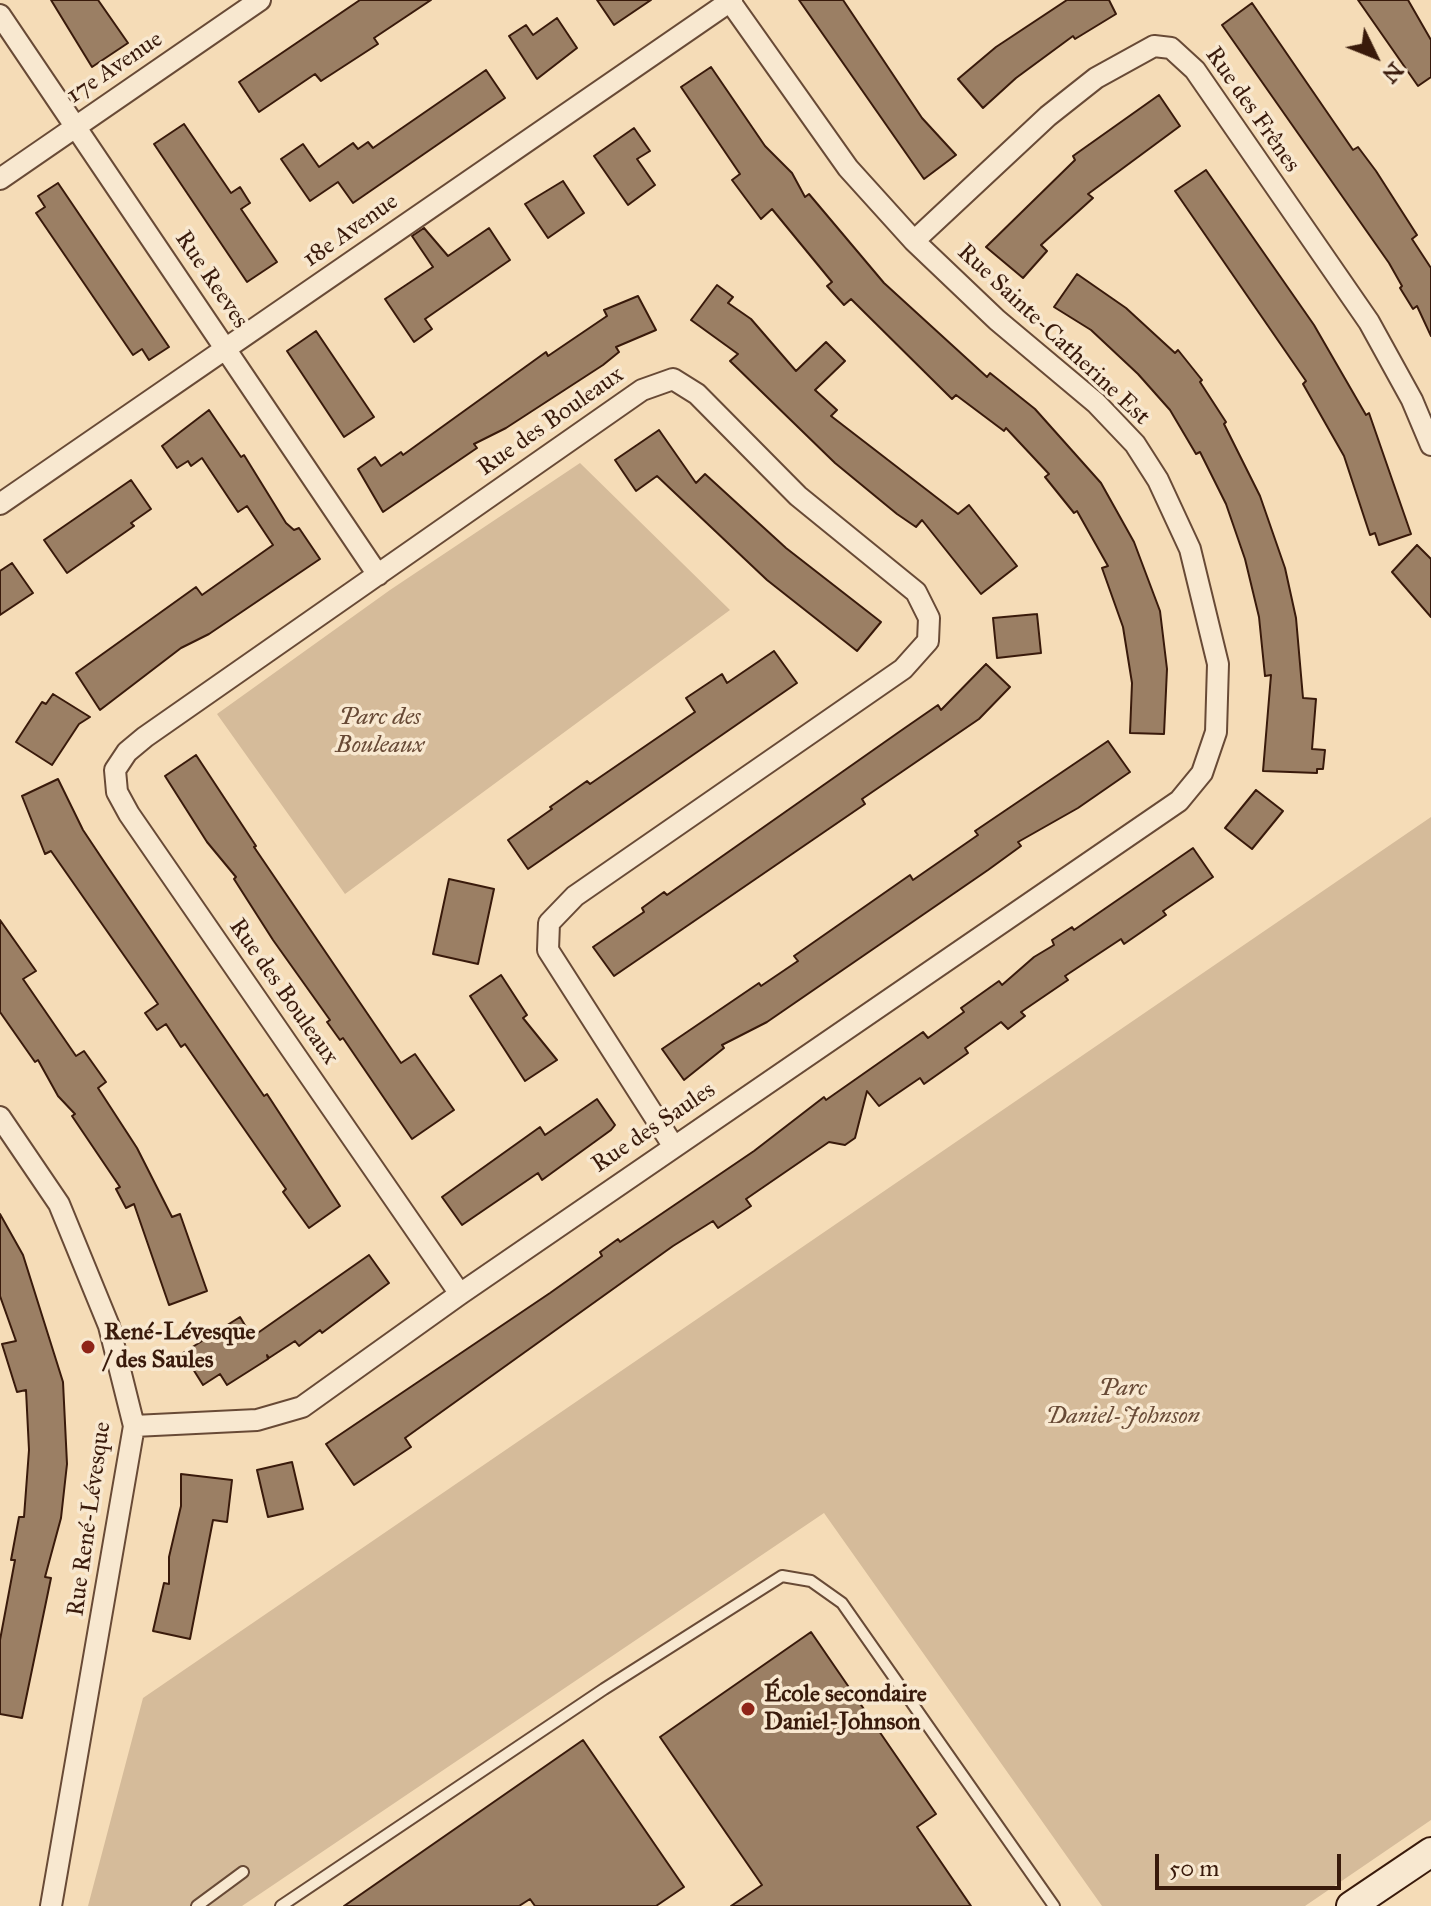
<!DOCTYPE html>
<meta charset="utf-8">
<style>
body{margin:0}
#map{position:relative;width:1431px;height:1906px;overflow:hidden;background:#f5dcb7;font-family:"IM FELL Great Primer",serif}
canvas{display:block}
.north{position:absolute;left:1335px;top:16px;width:80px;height:80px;-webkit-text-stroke:6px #f8e8d0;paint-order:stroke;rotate:133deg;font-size:22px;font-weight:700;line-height:32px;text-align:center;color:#391a0b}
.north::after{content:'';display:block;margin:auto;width:28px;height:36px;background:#391a0b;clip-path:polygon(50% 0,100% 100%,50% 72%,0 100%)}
.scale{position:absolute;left:1155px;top:1854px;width:186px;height:36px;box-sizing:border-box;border:4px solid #391a0b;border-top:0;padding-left:10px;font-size:24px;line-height:28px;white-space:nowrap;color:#391a0b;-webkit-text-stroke:6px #f8e8d0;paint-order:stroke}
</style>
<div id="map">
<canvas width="1431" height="1906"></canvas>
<div class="north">N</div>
<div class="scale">50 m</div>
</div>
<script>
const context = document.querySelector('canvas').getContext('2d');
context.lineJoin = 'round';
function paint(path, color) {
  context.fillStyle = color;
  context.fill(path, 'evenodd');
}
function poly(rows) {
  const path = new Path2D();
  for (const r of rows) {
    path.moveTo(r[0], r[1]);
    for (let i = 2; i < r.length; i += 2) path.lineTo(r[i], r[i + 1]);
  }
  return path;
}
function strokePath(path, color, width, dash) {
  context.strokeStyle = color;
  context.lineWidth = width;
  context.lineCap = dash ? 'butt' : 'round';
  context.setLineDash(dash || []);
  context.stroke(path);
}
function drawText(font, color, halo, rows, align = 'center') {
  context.font = font + ' "IM FELL Great Primer",serif';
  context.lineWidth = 7;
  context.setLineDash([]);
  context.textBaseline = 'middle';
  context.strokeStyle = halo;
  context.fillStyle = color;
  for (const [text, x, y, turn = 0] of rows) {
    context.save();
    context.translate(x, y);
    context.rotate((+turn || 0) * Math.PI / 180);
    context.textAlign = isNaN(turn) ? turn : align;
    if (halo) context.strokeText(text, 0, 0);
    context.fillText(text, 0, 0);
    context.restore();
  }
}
const green = poly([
 [580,463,730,610,345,894,217,714,390,590],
 [1431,817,1431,1820,1305,1906,1102,1906,824,1513,242,1906,88,1906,143,1698]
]);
const building = poly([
 [51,0,98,0,128,43,92,67,51,0],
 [360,0,431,0,374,38,378,44,321,81,315,74,259,112,239,82,360,0],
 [597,0,651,0,614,25,597,0],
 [799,0,843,0,922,118,956,155,924,179,799,0],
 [1067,0,1109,0,1116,14,1075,39,1073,36,1016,78,983,108,958,79,996,47,1067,0],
 [1358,0,1408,0,1431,40,1431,77,1418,86,1358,0],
 [1252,3,1353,150,1358,147,1376,171,1417,235,1412,239,1431,268,1431,336,1417,306,1413,309,1400,288,1402,286,1389,263,1222,25,1252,3],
 [557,18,577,48,537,79,509,36,526,25,533,35,557,18],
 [711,67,765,146,792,173,805,197,809,194,884,283,987,377,990,373,1035,409,1101,483,1134,542,1160,611,1167,669,1164,734,1130,733,1132,683,1123,627,1102,568,1108,566,1077,511,1074,513,1045,477,1049,474,1006,428,1004,431,956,395,952,399,851,299,844,305,827,286,832,282,772,209,761,219,732,180,740,174,681,87,711,67],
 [486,70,505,98,353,203,338,182,310,201,281,159,303,144,319,167,353,143,358,149,368,142,373,148,486,70],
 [1159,95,1180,126,1088,194,1093,198,1041,245,1047,251,1023,278,986,247,1075,160,1073,156,1159,95],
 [184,124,231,193,240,187,250,203,241,209,277,262,247,282,154,144,184,124],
 [634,128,650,151,637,159,655,185,628,205,594,156,634,128],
 [1206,170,1314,325,1366,415,1369,413,1411,534,1379,545,1375,533,1370,535,1344,456,1303,384,1306,381,1175,191,1206,170],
 [563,181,584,213,548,238,525,204,563,181],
 [58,183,169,347,149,360,142,349,133,355,36,213,45,207,38,196,58,183],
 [424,228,448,256,489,228,510,260,425,319,432,329,414,342,385,299,433,267,412,236,424,228],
 [1077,274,1126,308,1175,353,1178,350,1202,380,1200,382,1226,422,1224,424,1260,496,1285,568,1296,618,1303,698,1316,699,1312,749,1325,750,1323,769,1317,769,1317,773,1263,771,1271,675,1265,676,1259,617,1245,559,1226,504,1200,452,1196,454,1170,410,1138,374,1091,330,1054,307,1077,274],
 [717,285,733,297,728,303,751,319,796,371,826,342,845,361,815,390,837,410,831,416,958,514,969,505,1017,566,981,594,922,520,916,527,897,514,835,463,730,361,738,354,691,320,717,285],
 [638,296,656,330,616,347,619,352,603,365,506,428,474,444,477,448,383,512,358,469,375,457,381,466,401,452,403,455,546,352,548,356,607,316,604,310,638,296],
 [316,331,374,417,344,437,287,351,316,331],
 [209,410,241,457,244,455,286,523,294,530,299,528,320,559,209,634,181,648,100,710,76,673,196,587,202,595,273,545,247,506,238,512,202,458,191,466,188,461,177,468,162,446,209,410],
 [659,430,696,483,705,474,786,548,881,622,857,651,767,580,657,476,636,491,615,460,659,430],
 [131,480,151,509,131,523,134,526,67,573,44,540,131,480],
 [1417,545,1431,559,1431,617,1392,572,1417,545],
 [12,563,33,593,0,615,0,571,12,563],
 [1037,614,1041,653,997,658,993,618,1037,614],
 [774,651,797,683,528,869,508,840,552,809,550,807,587,781,590,784,695,712,686,698,722,674,727,683,774,651],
 [986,664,1010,687,979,719,862,799,865,804,614,976,593,947,644,912,642,908,664,892,667,895,899,732,938,705,941,710,986,664],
 [53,694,90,717,79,724,52,765,16,742,42,702,46,704,53,694],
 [1108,741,1130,772,1078,808,1018,842,1021,846,988,870,767,1022,722,1045,724,1048,684,1080,662,1049,759,983,761,986,798,961,794,956,910,875,913,880,978,835,975,831,1108,741],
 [196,755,256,846,254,847,401,1063,415,1054,454,1110,412,1139,343,1038,340,1040,327,1022,330,1020,273,940,234,879,236,877,207,842,165,776,196,755],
 [58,779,83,830,107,866,264,1096,267,1094,340,1206,309,1228,283,1192,286,1189,185,1044,181,1047,166,1024,157,1030,145,1013,158,1004,51,851,45,854,22,796,58,779],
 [1256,790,1283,811,1252,849,1225,828,1256,790],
 [1193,848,1213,877,1163,911,1166,915,1124,944,1121,939,1065,976,1068,980,1021,1012,1025,1016,1008,1029,1001,1022,965,1048,968,1053,924,1084,920,1078,879,1106,867,1091,855,1138,845,1145,829,1142,746,1199,751,1206,718,1228,713,1221,673,1246,405,1438,411,1447,354,1485,326,1444,550,1293,602,1256,600,1252,618,1239,620,1242,754,1151,824,1097,826,1100,923,1032,928,1038,964,1012,961,1008,999,981,1002,985,1034,957,1054,945,1052,940,1072,927,1074,930,1193,848],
 [449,879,494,889,478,964,433,954,449,879],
 [0,920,36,971,23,979,76,1056,84,1051,106,1082,98,1088,137,1148,172,1217,180,1214,207,1291,169,1305,134,1204,126,1208,116,1189,120,1187,72,1116,75,1114,58,1096,38,1060,35,1062,0,1012,0,920],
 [501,975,527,1015,523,1018,557,1060,525,1081,470,996,501,975],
 [597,1099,615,1125,611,1130,542,1180,538,1173,462,1225,442,1197,540,1127,545,1135,597,1099],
 [0,1214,23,1255,63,1382,67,1464,61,1518,45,1577,51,1578,22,1718,0,1714,0,1640,15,1560,11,1560,19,1517,24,1517,29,1450,26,1390,17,1392,2,1344,16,1341,0,1296,0,1214],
 [369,1255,389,1283,322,1333,320,1330,299,1346,295,1341,269,1358,267,1355,268,1359,227,1385,220,1374,203,1385,183,1353,240,1317,252,1337,369,1255],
 [292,1462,303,1509,268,1517,257,1470,292,1462],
 [181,1474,232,1480,227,1522,213,1520,190,1639,153,1631,164,1583,169,1584,169,1557,181,1506,181,1474],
 [811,1632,936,1814,917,1827,971,1906,731,1906,762,1885,660,1737,811,1632],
 [583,1740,684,1887,656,1906,535,1906,530,1899,519,1906,344,1906,583,1740]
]);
const lane = poly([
 [197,1906,243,1872],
 [281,1906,604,1689,782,1576,811,1581,842,1603,1054,1906]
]);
const street = poly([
 [0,15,378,575],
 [0,179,260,0],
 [914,241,1048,116,1096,78,1154,46,1171,48,1195,70,1369,322,1412,400,1431,445],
 [0,504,732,0],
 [0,1117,59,1204,109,1326,134,1426,51,1906],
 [460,1294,129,814,117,792,115,770,127,752,145,737,642,390,673,379,697,394,798,496,916,592,929,618,928,641,903,669,575,896,549,923,548,950,674,1147],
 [134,1426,257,1420,302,1407,460,1294,1179,801,1202,773,1216,732,1218,664,1190,549,1158,480,1135,444,1096,403,997,320,914,241,848,168,729,0]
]);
const secondary = poly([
 [1351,1906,1431,1852]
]);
const markers = [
 [88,1347,8,"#8f2418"],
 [748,1709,8,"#8f2418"]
];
const streetNames = [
 ["17e Avenue",115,68,-34],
 ["Rue des Frênes",1252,110,55],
 ["18e Avenue",351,231,-35],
 ["Rue Reeves",211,280,56],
 ["Rue Sainte-Catherine Est",1053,335,43],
 ["Rue des Bouleaux",551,422,-35],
 ["Rue des Bouleaux",283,992,55],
 ["Rue des Saules",654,1128,-34],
 ["Rue René-Lévesque",90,1519,-82]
];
const parkNames = [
 ["Parc des",380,718],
 ["Bouleaux",380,746],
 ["Parc",1123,1389],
 ["Daniel-Johnson",1123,1417]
];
const poiNames = [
 ["René-Lévesque",104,1333],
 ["/ des Saules",104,1361],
 ["École secondaire",764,1695],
 ["Daniel-Johnson",764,1723]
];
paint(green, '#d5bb9a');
paint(building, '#9b7f64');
strokePath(building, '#391a0b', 2);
strokePath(lane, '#684a36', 14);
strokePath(street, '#684a36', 24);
strokePath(secondary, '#391a0b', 32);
strokePath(lane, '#f8e8d0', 10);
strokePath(street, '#f8e8d0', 20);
strokePath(secondary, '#f8e8d0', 28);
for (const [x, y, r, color] of markers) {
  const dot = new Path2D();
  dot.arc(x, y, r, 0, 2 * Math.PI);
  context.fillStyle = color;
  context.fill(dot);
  strokePath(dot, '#f8e8d0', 3);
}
drawText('24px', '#391a0b', '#f8e8d0', streetNames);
drawText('italic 24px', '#684a36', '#f8e8d0', parkNames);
drawText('bold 24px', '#391a0b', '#f8e8d0', poiNames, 'left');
</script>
